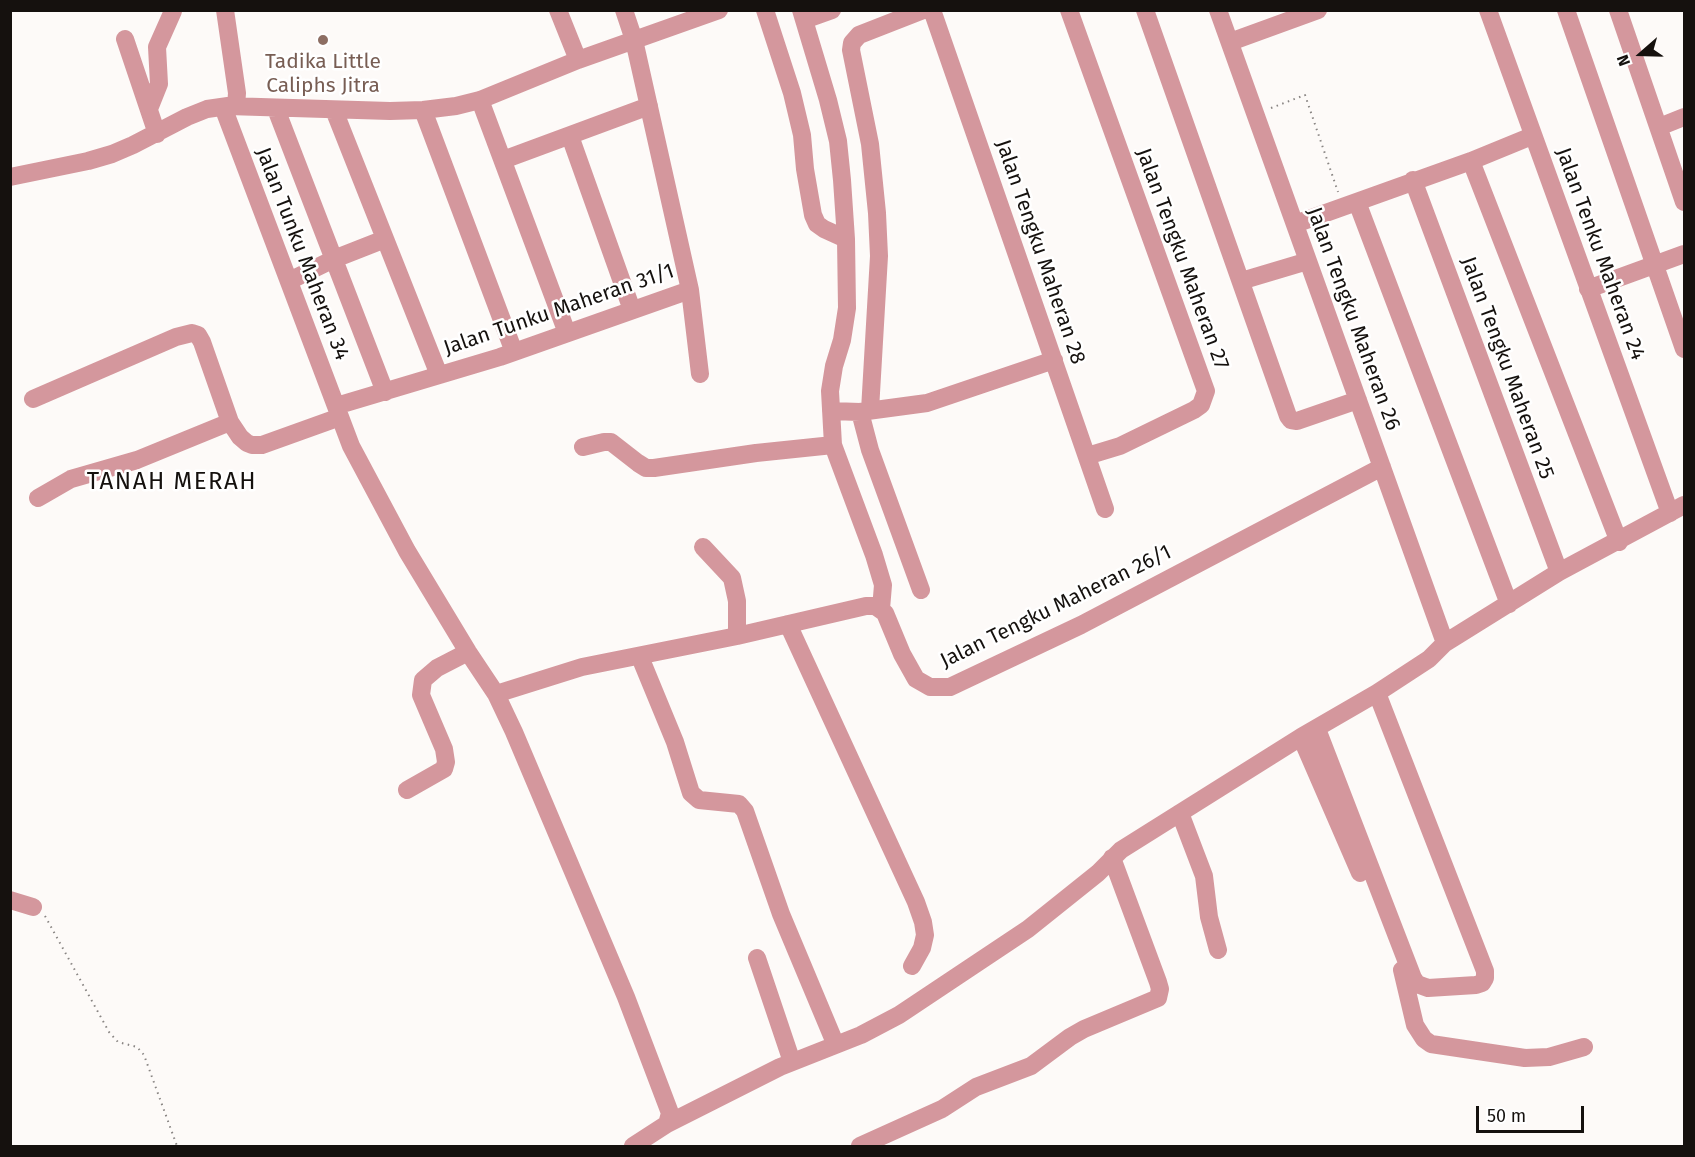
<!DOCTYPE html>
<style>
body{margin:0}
#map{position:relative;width:1695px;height:1157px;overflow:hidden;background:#fdfaf8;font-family:"Fira Sans",sans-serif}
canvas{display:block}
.frame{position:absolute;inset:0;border:12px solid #15110e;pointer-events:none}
.north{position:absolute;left:1611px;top:24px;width:60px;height:60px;-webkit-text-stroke:4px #fff;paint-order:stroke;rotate:250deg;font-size:16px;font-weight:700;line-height:24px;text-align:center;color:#15110e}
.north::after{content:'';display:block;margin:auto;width:21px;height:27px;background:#15110e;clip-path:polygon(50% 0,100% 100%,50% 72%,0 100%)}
.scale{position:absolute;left:1476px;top:1106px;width:108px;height:27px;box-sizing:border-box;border:3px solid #15110e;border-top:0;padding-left:8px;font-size:18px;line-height:21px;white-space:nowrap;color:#15110e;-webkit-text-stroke:4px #fff;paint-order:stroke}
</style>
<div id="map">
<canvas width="1695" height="1157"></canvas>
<div class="frame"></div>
<div class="north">N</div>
<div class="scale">50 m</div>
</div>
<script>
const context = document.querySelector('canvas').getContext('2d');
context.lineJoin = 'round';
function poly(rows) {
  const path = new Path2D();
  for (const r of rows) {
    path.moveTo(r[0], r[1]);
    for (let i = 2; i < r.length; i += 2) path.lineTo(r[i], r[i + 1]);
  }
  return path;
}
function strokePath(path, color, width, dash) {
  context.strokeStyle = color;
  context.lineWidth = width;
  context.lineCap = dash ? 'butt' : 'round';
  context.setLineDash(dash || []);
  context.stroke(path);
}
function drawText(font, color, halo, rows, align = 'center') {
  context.font = font + ' "Fira Sans",sans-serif';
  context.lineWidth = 5;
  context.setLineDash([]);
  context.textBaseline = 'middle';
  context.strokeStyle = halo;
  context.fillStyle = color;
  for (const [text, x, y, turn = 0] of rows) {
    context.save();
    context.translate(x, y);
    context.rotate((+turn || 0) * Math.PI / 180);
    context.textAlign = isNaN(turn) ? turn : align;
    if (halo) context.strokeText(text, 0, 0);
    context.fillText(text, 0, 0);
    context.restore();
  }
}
const path = poly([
 [1271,108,1305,95,1338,192],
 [45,916,109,1032,118,1042,137,1047,144,1055,177,1146]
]);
const minor = poly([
 [225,10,237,93,236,106],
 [558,10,578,60],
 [624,10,634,40,690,290,700,374],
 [765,10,792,93,802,135,805,169,813,215,817,224,824,229,846,239],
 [801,10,828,100,838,141,842,180,846,239,847,308,842,340,834,366,830,391,833,445,874,555,883,585,881,609],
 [932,10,1105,509],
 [1069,10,1206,391,1201,405,1194,410,1120,446,1087,456],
 [1145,10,1288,416,1291,420,1297,421,1358,400],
 [1218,10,1445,643],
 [1488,10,1670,513],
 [1566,10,1684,349],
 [1618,10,1684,202],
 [804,20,832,10],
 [125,39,157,134],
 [1230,42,1318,10],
 [480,100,567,333],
 [223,107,351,446,407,551,468,652,496,694,514,732,626,997,670,1113,667,1124,633,1146],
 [149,109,159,84,157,47,173,11],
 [276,109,385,392],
 [334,110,439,375],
 [423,110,514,352],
 [1659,127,1684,117],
 [570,136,632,310],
 [503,160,649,106],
 [1471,161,1619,542],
 [10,177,88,161,112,154,133,145,187,117,207,109,228,106,390,111,423,110,456,106,480,100,578,60,719,10],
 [1413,180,1559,572],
 [1357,202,1509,604],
 [1295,224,1471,161,1532,136],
 [289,281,334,259,385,239],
 [1241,281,1308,261],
 [1588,289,1684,254],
 [33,399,176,337,192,333,198,335,202,342,230,422,240,437,247,443,252,445,262,445,340,417],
 [336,406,500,357,690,290],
 [870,410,879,256,877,213,870,144,851,50,852,43,859,35,923,10],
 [831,411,860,412,927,403,1054,360],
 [860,412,870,450,921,590],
 [583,447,604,442,611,442,638,463,646,468,654,468,756,453,833,445],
 [38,498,71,479,137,460,230,422],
 [703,547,732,578,737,601,737,636],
 [788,624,916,902,923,922,925,935,922,948,912,966],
 [640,657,675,742,691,793,699,800,739,804,745,811,781,914,835,1043],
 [496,694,582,667,737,636,866,606,875,606,885,613,902,654,916,679,930,687,950,687,1081,625,1382,467],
 [1317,729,1413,978,1417,984,1428,988,1476,985,1482,983,1485,978,1485,971,1377,693],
 [1301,737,1360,873],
 [407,790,444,769,446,762,444,749,421,695,423,680,437,668,468,652],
 [1180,813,1204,876,1209,917,1218,950],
 [10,900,33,907],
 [757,958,792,1062],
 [1402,970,1415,1025,1424,1039,1431,1044,1525,1058,1549,1057,1584,1047],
 [667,1124,780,1067,861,1035,899,1015,1028,929,1098,873,1121,850,1301,737,1377,693,1429,659,1445,643,1559,572,1684,505],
 [860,1146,942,1109,976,1087,1031,1066,1070,1037,1084,1029,1158,998,1160,989,1158,982,1112,858]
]);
const markers = [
 [323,40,6,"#8d6e63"]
];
const educationNames = [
 ["Tadika Little",323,62],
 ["Caliphs Jitra",323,86]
];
const streetNames = [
 ["Jalan Tengku Maheran 28",1040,252,71],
 ["Jalan Tunku Maheran 34",302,254,69],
 ["Jalan Tenku Maheran 24",1600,254,70],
 ["Jalan Tengku Maheran 27",1182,259,70],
 ["Jalan Tunku Maheran 31/1",559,310,-19],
 ["Jalan Tengku Maheran 26",1353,319,70],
 ["Jalan Tengku Maheran 25",1507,368,70],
 ["Jalan Tengku Maheran 26/1",1056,607,-26]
];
const quarterNames = [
 ["TANAH MERAH",172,482]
];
strokePath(path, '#898583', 2, [1.5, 4.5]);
strokePath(minor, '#d4979d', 18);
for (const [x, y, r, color] of markers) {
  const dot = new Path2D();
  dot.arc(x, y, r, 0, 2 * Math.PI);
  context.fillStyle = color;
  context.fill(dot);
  strokePath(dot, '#fff', 2);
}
drawText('21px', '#785e54', '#fff', educationNames);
drawText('21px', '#15110e', '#fff', streetNames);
context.letterSpacing = '1.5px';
drawText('24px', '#15110e', '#fff', quarterNames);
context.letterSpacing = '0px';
</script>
